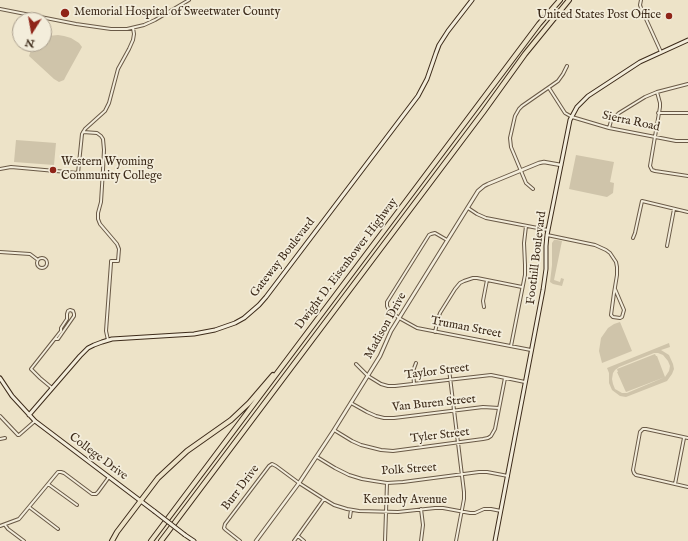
<!DOCTYPE html>
<style>
body{margin:0}
#map{position:relative;width:688px;height:541px;overflow:hidden;background:#ede3c8;font-family:"IM FELL English",serif}
canvas{display:block}
.north{position:absolute;left:12px;top:12px;width:40px;height:40px;box-sizing:border-box;background:#f3eddb;border:1px solid #aa9f8e;border-radius:50%;rotate:191deg;font-size:11px;font-weight:700;line-height:16px;text-align:center;color:#3d2b1a}
.north::after{content:'';display:block;margin:auto;width:14px;height:18px;background:#8f2418;clip-path:polygon(50% 0,100% 100%,50% 72%,0 100%)}
</style>
<div id="map">
<canvas width="688" height="541"></canvas>
<div class="north">N</div>
</div>
<script>
const context = document.querySelector('canvas').getContext('2d');
context.lineJoin = 'round';
function paint(path, color) {
  context.fillStyle = color;
  context.fill(path, 'evenodd');
}
function poly(rows) {
  const path = new Path2D();
  for (const r of rows) {
    if (r.length === 3) {
      path.moveTo(r[0] + r[2], r[1]);
      path.arc(r[0], r[1], r[2], 0, 2 * Math.PI);
      continue;
    }
    path.moveTo(r[0], r[1]);
    for (let i = 2; i < r.length; i += 2) path.lineTo(r[i], r[i + 1]);
  }
  return path;
}
function strokePath(path, color, width, dash) {
  context.strokeStyle = color;
  context.lineWidth = width;
  context.lineCap = dash ? 'butt' : 'round';
  context.setLineDash(dash || []);
  context.stroke(path);
}
function drawText(font, color, halo, rows, align = 'center') {
  context.font = font + ' "IM FELL English",serif';
  context.lineWidth = 3.5;
  context.setLineDash([]);
  context.textBaseline = 'middle';
  context.strokeStyle = halo;
  context.fillStyle = color;
  for (const [text, x, y, turn = 0] of rows) {
    context.save();
    context.translate(x, y);
    context.rotate((+turn || 0) * Math.PI / 180);
    context.textAlign = isNaN(turn) ? turn : align;
    if (halo) context.strokeText(text, 0, 0);
    context.fillText(text, 0, 0);
    context.restore();
  }
}
const green = poly([
 [58,35,64,36,71,38,79,43,82,47,66,76,64,80,59,82,54,79,29,56,31,50,36,44,44,44,44,38,48,36],
 [16,140,56,143,54,165,14,162],
 [576,155,614,162,610,182,614,183,613,193,607,197,569,189],
 [554,240,557,240,562,241,554,280,560,282,561,278,564,279,562,286,553,284,550,282,552,265,552,243],
 [620,322,632,351,602,363,599,351,601,338,608,328,614,324],
 [669,343,670,347,661,350,669,355,673,364,674,369,672,374,667,381,626,397,620,396,612,390,609,383,609,373,607,368],
 [654,353,658,353,663,355,668,361,670,366,669,371,665,377,627,393,622,393,615,389,613,384,612,379,613,373,615,370,619,367],
 [655,354,656,356,657,356,665,377,626,392,625,390,617,372,618,372,617,369]
]);
const minor = poly([
 [641,0,640,5,641,8,661,52],
 [0,9,76,24,111,29,127,29,144,25,155,20,189,0],
 [549,88,565,113,572,117,609,128,676,141,688,141],
 [657,92,660,103,660,107,650,166,652,170,655,171,688,176],
 [658,113,688,113],
 [609,128,611,121,619,113,645,97,657,92,688,84],
 [83,132,97,133,101,136,103,139,104,150,103,170,101,202,98,213,98,219,100,224,117,244,119,249,118,261,111,261,111,263,106,331,108,340],
 [0,169,11,167,78,173,82,134,85,129,105,111,109,103,118,69,129,49,133,40,134,34,133,28],
 [533,189,526,183,511,147,510,138,515,116,519,109,522,106,558,81,563,74,567,66],
 [468,208,477,214,486,218,548,230],
 [547,235,595,245,606,250,610,253,616,262,617,267,617,275,614,293,611,315,613,317,620,318,622,317,624,310,615,289],
 [633,238,635,233,642,201,688,212],
 [447,240,435,233,431,234,429,235,387,302,387,306,389,310,399,318,417,328,531,350],
 [667,246,674,209],
 [0,252,30,254,38,260],
 [42,263,5],
 [484,307,483,301,487,280],
 [435,332,438,319,440,313,455,289,460,283,464,281,473,278,477,278,522,287],
 [511,346,525,275,525,265,524,243,526,226],
 [356,364,368,376,381,384,388,386,395,386,491,375,525,382],
 [449,369,464,492,464,499,456,541],
 [414,384,413,371,416,363],
 [52,388,40,378,31,369,61,331,61,328,67,319,67,314,68,311,70,310,73,311,74,314,74,316,58,339,55,339],
 [351,403,367,412,376,416,384,418,394,418,483,407,499,408],
 [0,416,18,435,19,435,35,421],
 [334,430,352,441,361,445,381,450,393,451,483,439,488,438,491,436,495,429,505,378],
 [688,438,646,429,643,429,640,432,633,470,634,473,636,475,688,487],
 [0,439,5,438],
 [317,457,335,468,349,475,362,479,374,481,387,483,403,482,479,472,487,472,508,476],
 [48,484,77,505],
 [675,484,684,438],
 [29,507,58,529],
 [421,509,423,525,421,541],
 [350,517,351,510],
 [5,525,8,529,24,541],
 [0,526,19,519,58,472,61,472,64,473,92,494,96,494,98,492,109,477],
 [298,536,304,541],
 [240,541,226,530,224,528,225,524,269,466,272,464,276,466,299,483,324,499,334,505,347,509,359,511,398,512,435,508,443,508,470,513,475,513,484,509,491,509,501,511],
 [294,541,324,499],
 [385,541,387,483]
]);
const tertiary = poly([
 [256,541,299,483,334,430,380,356,391,331,478,191,484,186,488,184,539,163,544,162,561,165]
]);
const secondary = poly([
 [0,378,12,396,35,421,154,511],
 [29,415,80,356,88,348,94,345,102,342,112,339,194,334,215,330,235,323,244,318,259,305,266,297,418,96,427,79,436,53,439,45,448,31,472,0],
 [185,535,194,541],
 [495,541,543,290,546,269,546,246,547,235,570,120,577,107,588,96,640,62,688,40]
]);
const motorway = poly([
 [112,541,117,532,158,478,187,451,231,420,249,403,273,375],
 [151,541,539,24,560,0],
 [161,541,484,111,525,54,569,0]
]);
const secondaryBridge = poly([
 [154,511,185,535]
]);
const markers = [
 [65,13,5,"#8f2418"],
 [669,16,4,"#8f2418"],
 [53,170,4,"#8f2418"]
];
const poiNames = [
 ["Memorial Hospital of Sweetwater County",74,13],
 ["United States Post Office",661,16,"right"],
 ["Western Wyoming",61,163],
 ["Community College",61,177]
];
const streetNames = [
 ["Sierra Road",631,122,12],
 ["Gateway Boulevard",283,258,-52],
 ["Foothill Boulevard",537,258,-83],
 ["Dwight D. Eisenhower Highway",347,264,-53],
 ["Madison Drive",386,326,-61],
 ["Truman Street",466,328,11],
 ["Taylor Street",437,372,-7],
 ["Van Buren Street",434,404,-6],
 ["Tyler Street",440,436,-7],
 ["College Drive",98,457,37],
 ["Polk Street",409,470,-4],
 ["Burr Drive",241,488,-53],
 ["Kennedy Avenue",405,501]
];
paint(green, '#cfc4aa');
strokePath(minor, '#695946', 4);
strokePath(tertiary, '#695946', 4.5);
strokePath(secondary, '#3d2b1a', 5);
strokePath(motorway, '#3d2b1a', 6);
strokePath(minor, '#f3eddb', 2);
strokePath(tertiary, '#f3eddb', 2.5);
strokePath(secondary, '#f3eddb', 3);
strokePath(motorway, '#ede3c8', 4);
strokePath(secondaryBridge, '#3d2b1a', 5, []);
strokePath(secondaryBridge, '#f3eddb', 3);
for (const [x, y, r, color] of markers) {
  const dot = new Path2D();
  dot.arc(x, y, r, 0, 2 * Math.PI);
  context.fillStyle = color;
  context.fill(dot);
  strokePath(dot, '#f3eddb', 1.5);
}
drawText('12px', '#3d2b1a', '#f3eddb', poiNames, 'left');
drawText('12px', '#3d2b1a', '#f3eddb', streetNames);
</script>
